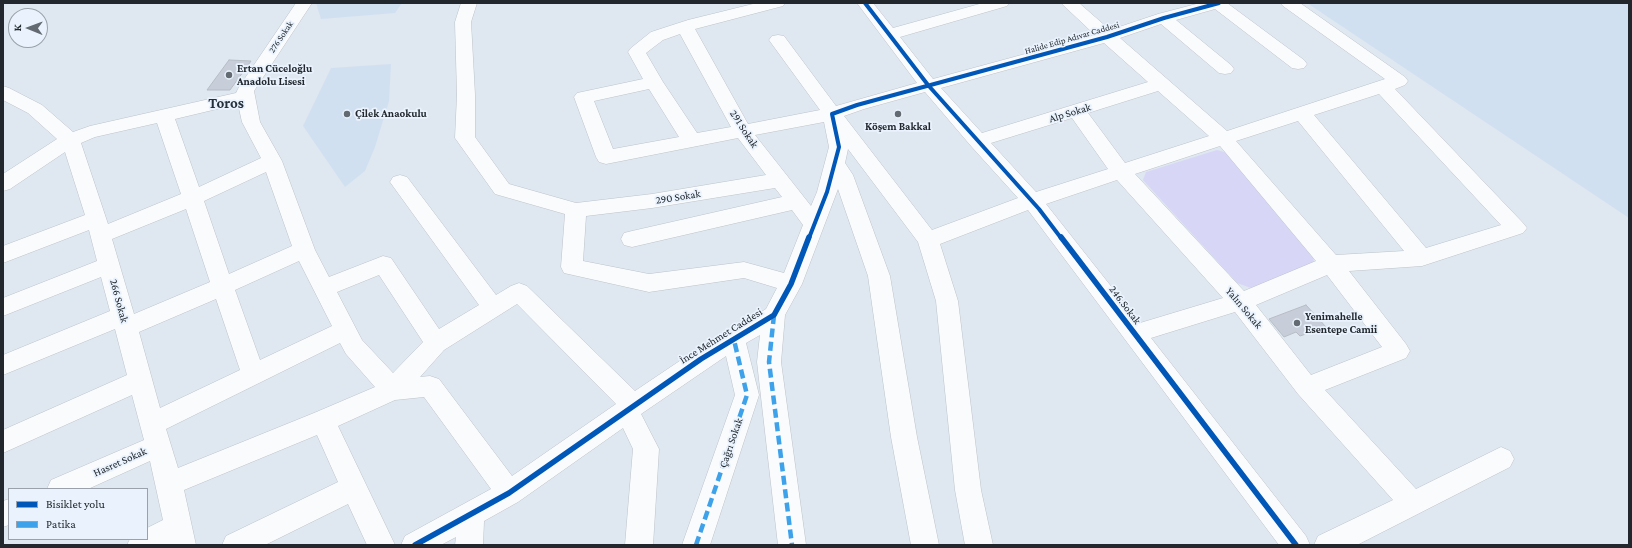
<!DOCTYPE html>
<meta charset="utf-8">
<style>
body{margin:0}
#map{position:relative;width:1632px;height:548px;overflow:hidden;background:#dfe7f0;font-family:"Crimson Pro",serif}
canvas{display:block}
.frame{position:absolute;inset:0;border:4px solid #21272d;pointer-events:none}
.legend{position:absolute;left:8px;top:488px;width:140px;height:52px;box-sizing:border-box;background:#eaf3fd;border:1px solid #9aa1aa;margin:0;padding:5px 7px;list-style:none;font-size:12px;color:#21272d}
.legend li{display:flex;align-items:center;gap:8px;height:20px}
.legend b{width:20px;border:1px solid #9aa1aa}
.north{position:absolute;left:8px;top:8px;width:40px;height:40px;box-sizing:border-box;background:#eaf3fd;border:1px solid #9aa1aa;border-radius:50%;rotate:271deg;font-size:11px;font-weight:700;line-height:16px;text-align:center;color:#21272d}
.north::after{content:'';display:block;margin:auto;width:14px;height:18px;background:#646a71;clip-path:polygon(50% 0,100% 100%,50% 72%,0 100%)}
</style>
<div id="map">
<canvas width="1632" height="548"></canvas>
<div class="frame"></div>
<ul class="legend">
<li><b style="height:5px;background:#0057b8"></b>Bisiklet yolu</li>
<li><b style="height:5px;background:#3ea2eb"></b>Patika</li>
</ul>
<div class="north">K</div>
</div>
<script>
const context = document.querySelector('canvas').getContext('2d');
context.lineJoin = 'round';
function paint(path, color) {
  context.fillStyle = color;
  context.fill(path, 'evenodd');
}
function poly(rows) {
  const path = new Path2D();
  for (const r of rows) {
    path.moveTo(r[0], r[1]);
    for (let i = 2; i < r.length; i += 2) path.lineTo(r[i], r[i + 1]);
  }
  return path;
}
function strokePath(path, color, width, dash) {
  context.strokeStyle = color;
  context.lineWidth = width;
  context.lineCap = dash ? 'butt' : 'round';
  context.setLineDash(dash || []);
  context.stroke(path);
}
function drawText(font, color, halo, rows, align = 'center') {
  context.font = font + ' "Crimson Pro",serif';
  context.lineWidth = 3.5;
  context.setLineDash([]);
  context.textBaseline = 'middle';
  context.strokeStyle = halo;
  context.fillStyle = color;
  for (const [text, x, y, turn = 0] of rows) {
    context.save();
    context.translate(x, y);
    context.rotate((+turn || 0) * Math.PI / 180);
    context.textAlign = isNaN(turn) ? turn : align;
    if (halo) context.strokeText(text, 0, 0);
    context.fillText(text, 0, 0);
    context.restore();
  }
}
const built = poly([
 [316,3,402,3,395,13,321,19],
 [1307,3,1629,3,1629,218],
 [391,64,389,101,375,147,365,171,345,187,303,126,331,68]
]);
const green = poly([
 [1217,150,1231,154,1312,247,1314,263,1251,288,1237,283,1143,180,1146,172]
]);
const building = poly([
 [229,60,251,61,230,90,207,90,229,60],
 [1306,305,1326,327,1300,336,1296,332,1284,337,1269,319,1306,305]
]);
const minor = poly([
 [296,3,312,3,254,91,260,122,282,161,315,250,329,277,383,256,391,258,439,329,479,305,390,182,393,177,400,175,407,177,496,295,511,286,519,283,527,286,635,391,693,352,766,309,777,288,744,278,649,292,564,273,561,267,565,214,495,194,455,138,457,95,455,22,461,3,477,3,471,22,475,95,475,137,509,184,576,203,652,194,766,175,738,138,606,164,599,162,596,157,574,97,577,93,643,79,628,52,631,48,651,32,688,20,757,3,785,3,783,6,695,29,748,124,820,110,769,40,772,36,778,35,784,36,836,106,917,83,857,3,873,3,893,28,983,3,1009,3,1007,6,900,37,933,79,1095,35,1061,3,1079,3,1110,30,1158,14,1200,3,1227,3,1304,60,1307,64,1304,68,1298,69,1292,68,1215,9,1176,20,1231,65,1234,69,1231,73,1225,74,1219,73,1161,24,1120,38,1227,131,1385,79,1283,6,1281,3,1300,3,1405,77,1408,81,1405,85,1395,89,1523,223,1527,228,1523,233,1422,266,1349,271,1406,344,1410,351,1406,358,1325,390,1416,489,1501,447,1510,451,1514,459,1510,467,1357,545,1314,545,1318,536,1393,500,1298,394,1235,312,1151,338,1306,536,1310,545,1279,545,1028,210,940,244,958,301,981,490,993,545,965,545,955,490,936,301,918,242,848,149,845,163,853,175,890,276,917,437,939,545,911,545,891,437,868,276,838,189,802,284,785,315,781,362,806,545,778,545,757,362,760,335,746,343,759,395,710,545,682,545,735,395,726,356,641,414,659,449,653,545,625,545,633,449,623,428,518,502,484,521,483,545,455,545,456,537,441,545,401,545,405,536,491,489,424,397,395,400,338,426,395,545,367,545,348,504,265,545,222,545,226,536,338,482,317,435,184,490,196,545,127,545,130,539,147,539,147,528,163,520,150,461,88,489,47,489,51,480,144,440,132,395,3,453,3,430,127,375,115,329,3,375,3,355,110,311,101,277,3,316,3,298,97,261,89,230,3,263,3,246,85,215,65,152,10,189,3,191,3,174,57,139,28,113,3,100,3,86,9,88,42,105,73,132,90,126,236,93,239,87,296,3],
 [680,34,731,127,697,133,663,82,646,53,663,40,680,34],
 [1104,43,1148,82,982,133,941,88,1104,43],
 [649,89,679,137,613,149,594,101,649,89],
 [1158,91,1209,136,1125,163,1088,113,1158,91],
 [925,92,971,146,1018,198,932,230,844,116,864,109,925,92],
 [1379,94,1501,225,1426,248,1314,115,1379,94],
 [238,104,242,122,261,158,199,187,175,119,238,104],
 [1072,118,1108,169,1036,192,991,143,1072,118],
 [1298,121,1404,251,1336,255,1236,141,1298,121],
 [824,122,829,147,817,192,811,206,755,135,824,122],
 [157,123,181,194,108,224,81,143,95,137,157,123],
 [1220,146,1316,261,1244,291,1135,174,1220,146],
 [266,172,292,246,229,274,204,201,266,172],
 [1117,180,1223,298,1140,323,1046,204,1117,180],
 [775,188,782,197,632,231,624,233,621,239,624,245,632,247,792,210,803,225,784,273,744,262,649,274,583,261,586,216,652,208,775,188],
 [186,209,210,282,134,314,112,239,186,209],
 [299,261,332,326,260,360,235,290,299,261],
 [379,275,423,342,393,373,362,340,337,292,379,275],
 [1327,275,1382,347,1311,375,1256,305,1327,275],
 [216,299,240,370,160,408,139,332,216,299],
 [517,304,616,404,512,476,439,379,430,376,420,377,444,350,517,304],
 [340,343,346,354,375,387,314,413,178,468,166,429,340,343],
 [9,499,9,525,3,527,3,501,9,499]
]);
const quiet = poly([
 [774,315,769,362,792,545],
 [696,545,747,395,734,340]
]);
const cyclewayFar1 = poly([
 [865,3,928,85,1039,209,1061,238],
 [809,238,827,192,839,147,832,114,857,105,1107,37,1164,18,1219,3]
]);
const cycleway = poly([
 [1061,237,1296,545],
 [415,545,509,493,701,359,774,315,791,284,809,237]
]);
const markers = [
 [229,75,4,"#646a71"],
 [347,114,4,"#646a71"],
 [898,114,4,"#646a71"],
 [1297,323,4,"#646a71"]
];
const farStreetnames = [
 ["276 Sokak",281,37,-56],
 ["Halide Edip Adıvar Caddesi",1072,38,-16]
];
const poiNames = [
 ["Ertan Cüceloğlu",237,69],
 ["Anadolu Lisesi",237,82],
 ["Çilek Anaokulu",355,114],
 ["Köşem Bakkal",898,127,"center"],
 ["Yenimahelle",1305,317],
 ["Esentepe Camii",1305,330]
];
const streetNames = [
 ["Alp Sokak",1070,113,-17],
 ["291 Sokak",744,129,57],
 ["290 Sokak",678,197,-9],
 ["266 Sokak",119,301,75],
 ["246.Sokak",1125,305,53],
 ["Yalın Sokak",1244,308,50],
 ["İnce Mehmet Caddesi",721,336,-32],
 ["Çağrı Sokak",731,443,-71],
 ["Hasret Sokak",120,462,-24]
];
const districtNames = [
 ["Toros",226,103]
];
paint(built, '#d1e0f1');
paint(green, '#d8d6f6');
paint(building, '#c8ced9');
strokePath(building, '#b7bcc4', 1);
strokePath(minor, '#bdc3c9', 1);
paint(minor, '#fafbfd');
strokePath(quiet, '#3ea2eb', 4.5, [9, 4.5]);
strokePath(cyclewayFar1, '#0057b8', 4);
strokePath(cycleway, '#0057b8', 5.5);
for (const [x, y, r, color] of markers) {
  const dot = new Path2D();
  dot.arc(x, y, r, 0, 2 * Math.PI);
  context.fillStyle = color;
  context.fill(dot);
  strokePath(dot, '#eaf3fd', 1.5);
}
drawText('9px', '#21272d', '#eaf3fd', farStreetnames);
drawText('bold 11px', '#21272d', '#eaf3fd', poiNames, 'left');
drawText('11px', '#21272d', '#eaf3fd', streetNames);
drawText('bold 15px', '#25303d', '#eaf3fd', districtNames);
</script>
